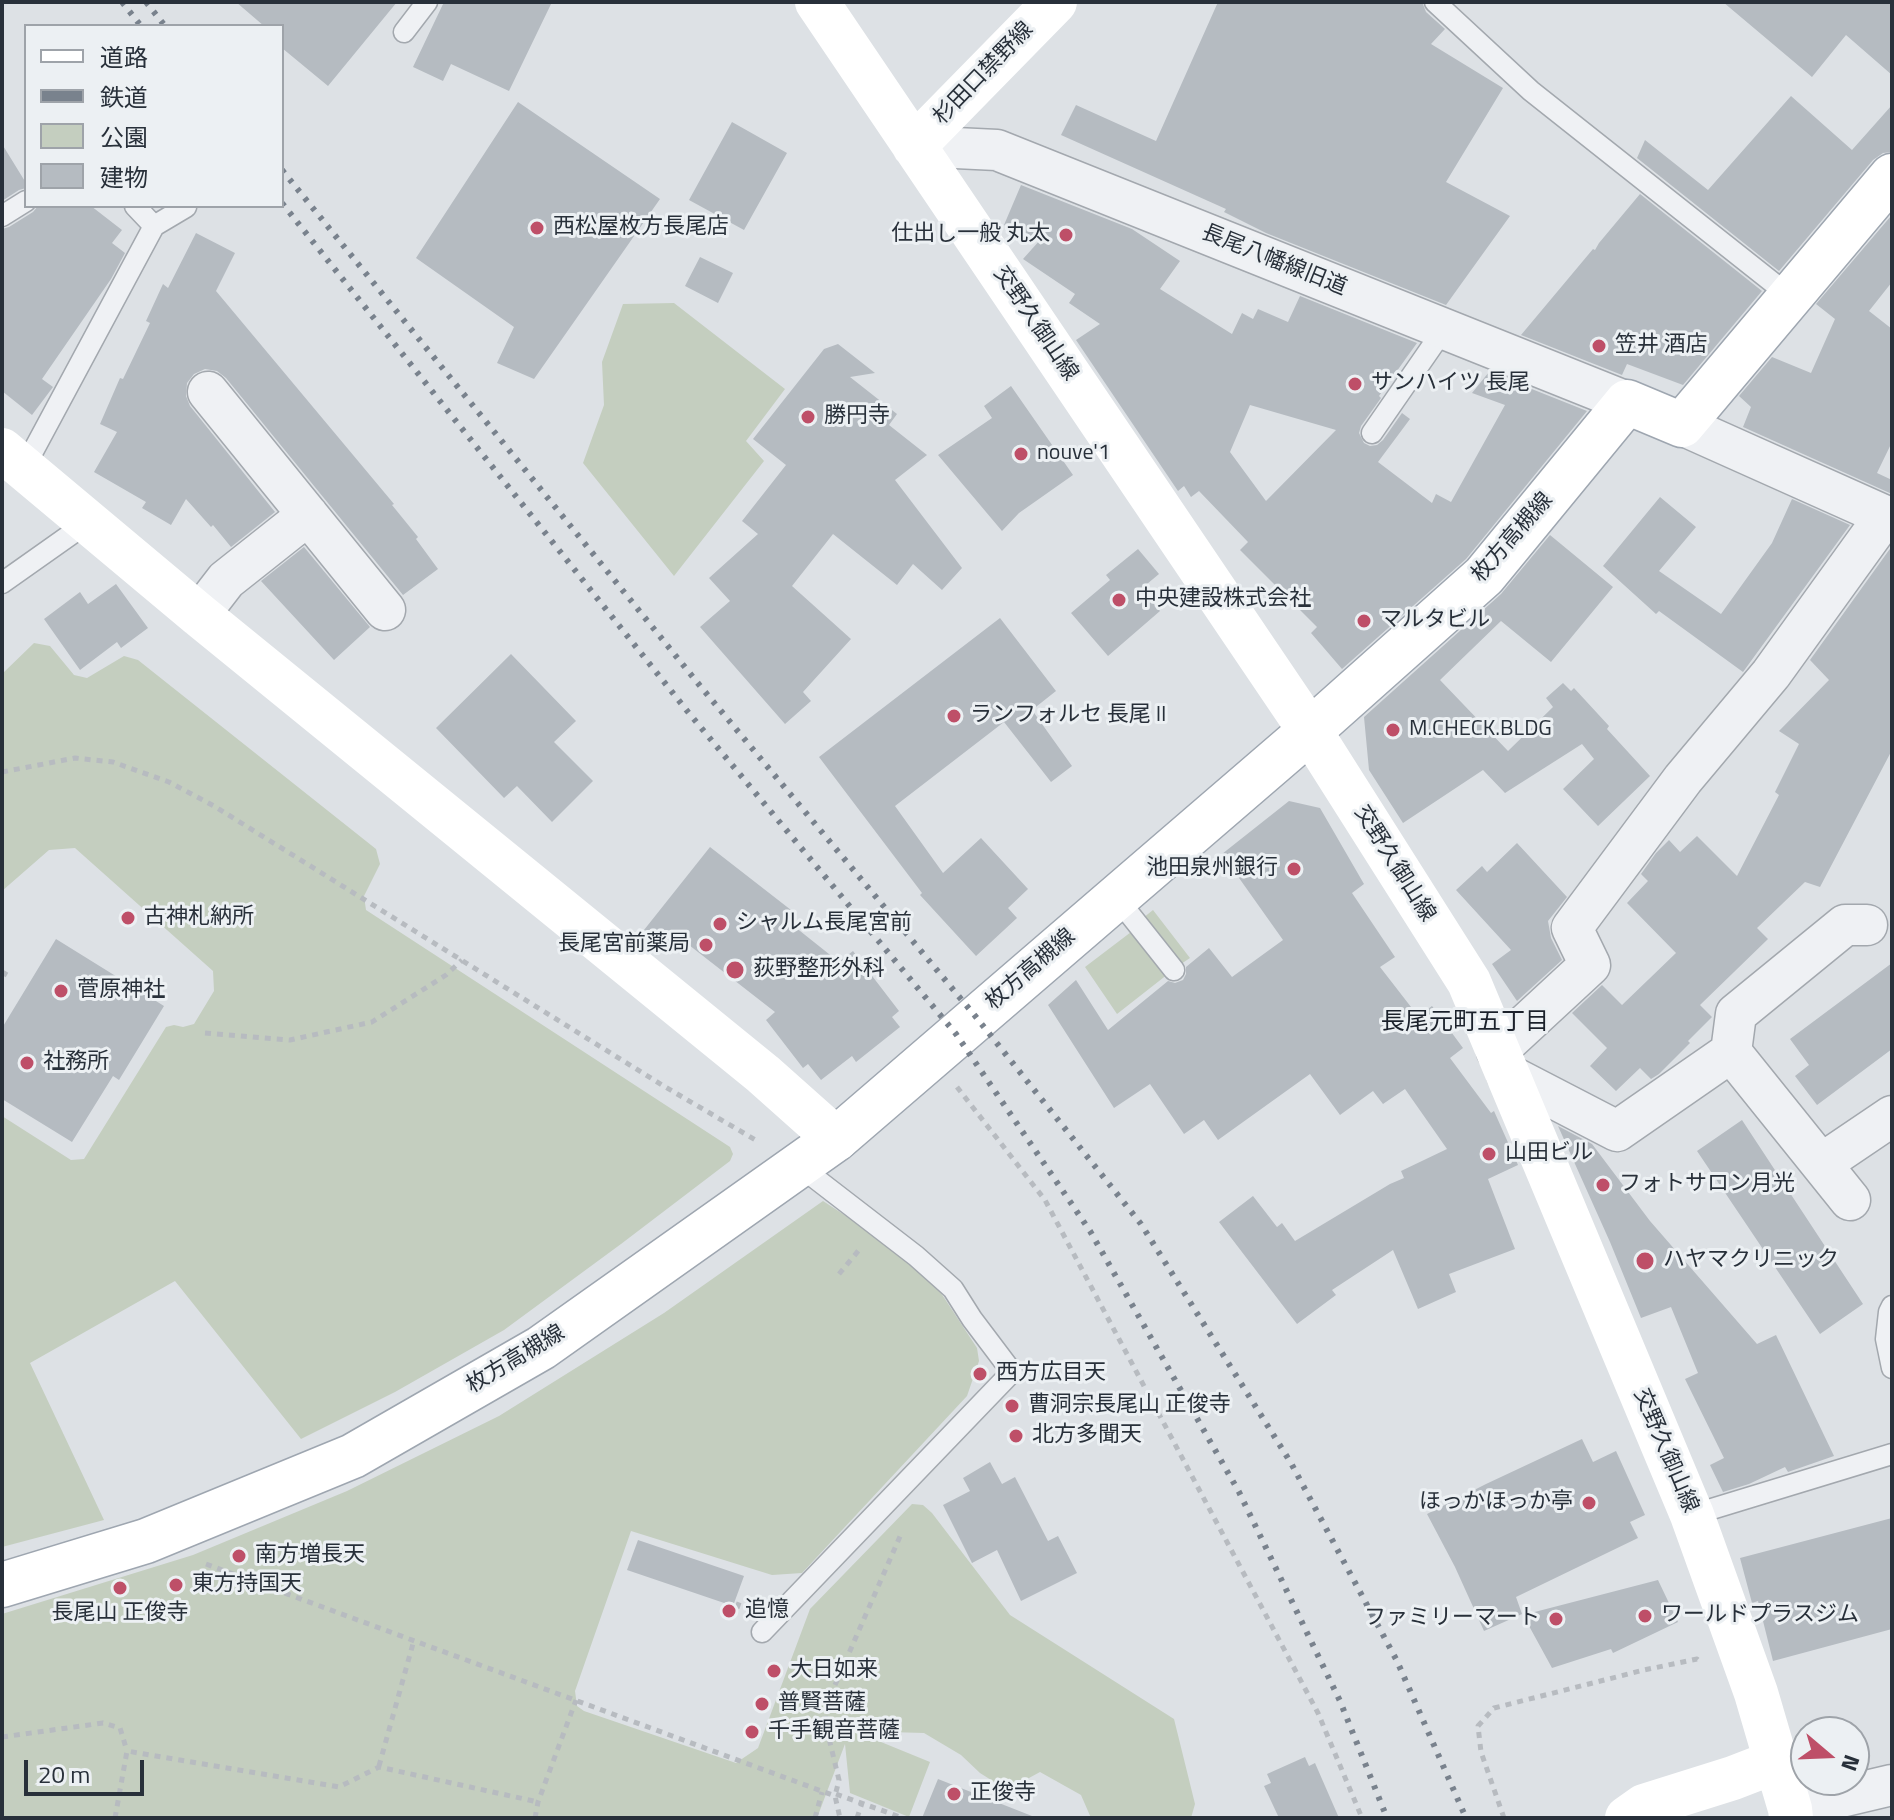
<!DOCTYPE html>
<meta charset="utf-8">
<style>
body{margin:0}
#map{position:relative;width:1894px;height:1820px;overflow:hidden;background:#dde1e5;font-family:"Titillium Web","Noto Sans JP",sans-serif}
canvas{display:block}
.frame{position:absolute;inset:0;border:4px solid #28303a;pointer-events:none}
.legend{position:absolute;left:24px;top:24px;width:260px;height:184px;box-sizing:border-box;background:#ecf0f3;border:2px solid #9ea3a9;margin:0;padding:10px 14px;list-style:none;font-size:24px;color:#28303a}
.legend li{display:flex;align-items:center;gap:16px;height:40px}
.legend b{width:40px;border:2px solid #9ea3a9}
.north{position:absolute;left:1790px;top:1716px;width:80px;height:80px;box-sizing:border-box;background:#ecf0f3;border:2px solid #9ea3a9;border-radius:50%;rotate:109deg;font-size:22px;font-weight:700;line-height:32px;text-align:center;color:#28303a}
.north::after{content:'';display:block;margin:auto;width:28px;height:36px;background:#be4f68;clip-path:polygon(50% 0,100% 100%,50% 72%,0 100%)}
.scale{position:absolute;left:24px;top:1760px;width:120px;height:36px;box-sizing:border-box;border:4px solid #28303a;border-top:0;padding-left:10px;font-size:24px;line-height:28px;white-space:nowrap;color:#28303a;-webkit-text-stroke:6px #ecf0f3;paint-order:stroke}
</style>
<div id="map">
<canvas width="1894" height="1820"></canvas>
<div class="frame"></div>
<ul class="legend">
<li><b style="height:10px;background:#fff"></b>道路</li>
<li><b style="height:10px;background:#79828d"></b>鉄道</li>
<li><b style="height:22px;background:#c4cebf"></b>公園</li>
<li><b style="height:22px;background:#b5bbc1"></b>建物</li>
</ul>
<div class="north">N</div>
<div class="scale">20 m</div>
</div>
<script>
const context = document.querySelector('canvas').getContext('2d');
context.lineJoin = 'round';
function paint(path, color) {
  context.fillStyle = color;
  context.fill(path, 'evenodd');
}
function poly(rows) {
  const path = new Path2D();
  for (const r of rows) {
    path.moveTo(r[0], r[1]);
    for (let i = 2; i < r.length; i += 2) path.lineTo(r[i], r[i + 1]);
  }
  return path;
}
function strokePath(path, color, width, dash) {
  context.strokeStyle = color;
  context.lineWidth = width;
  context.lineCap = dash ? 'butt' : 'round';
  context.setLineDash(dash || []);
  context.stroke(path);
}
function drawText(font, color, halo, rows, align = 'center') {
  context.font = font + ' "Titillium Web","Noto Sans JP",sans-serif';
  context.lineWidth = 6;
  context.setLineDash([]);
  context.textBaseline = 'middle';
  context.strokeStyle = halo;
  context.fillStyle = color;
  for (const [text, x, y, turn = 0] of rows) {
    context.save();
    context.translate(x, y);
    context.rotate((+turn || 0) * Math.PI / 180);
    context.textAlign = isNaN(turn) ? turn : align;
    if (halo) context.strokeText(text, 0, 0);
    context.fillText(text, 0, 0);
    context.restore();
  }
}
const green = poly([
 [674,303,785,389,746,441,764,461,674,576,583,463,604,405,602,362,623,304],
 [34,643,50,646,74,675,87,678,124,656,138,660,376,849,380,864,364,896,366,910,730,1147,733,1154,730,1161,621,1244,504,1330,395,1392,301,1439,175,1281,30,1363,104,1520,2,1547,2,1116,71,1160,84,1159,166,1027,174,1025,183,1027,194,1024,214,991,213,971,75,848,49,850,2,891,2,674],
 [1153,910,1190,958,1178,966,1143,918],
 [1135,929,1168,974,1117,1014,1085,967],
 [823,1201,903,1253,941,1293,977,1348,979,1361,967,1396,802,1573,772,1575,631,1531,575,1691,577,1706,584,1711,736,1763,758,1748,810,1609,912,1504,923,1505,932,1513,1010,1615,1174,1719,1195,1804,1191,1818,1091,1818,1081,1795,1040,1772,1007,1790,980,1773,961,1755,924,1733,854,1731,930,1762,909,1817,850,1793,845,1744,817,1818,2,1818,2,1614,193,1555,347,1491,499,1416,664,1313]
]);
const building = poly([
 [236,2,397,2,328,86,282,48,282,26,264,26],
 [444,2,552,2,509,91,451,64,443,81,413,67],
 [1218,2,1422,2,1426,12,1445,29,1431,44,1503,88,1446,182,1510,216,1446,305,1266,233,1224,212,1226,209,1061,135,1076,105,1156,141],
 [1723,2,1892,2,1892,75,1846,35,1812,77],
 [1791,96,1852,150,1892,105,1892,152,1883,153,1873,160,1779,271,1637,158,1645,140,1708,190],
 [518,102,660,199,534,379,497,363,514,327,416,258],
 [732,122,787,153,744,230,689,200],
 [2,144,26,183,26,188,19,190,2,201],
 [1021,185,1132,229,1180,261,1160,289,1232,334,1242,313,1253,319,1258,309,1288,322,1300,296,1417,343,1379,396,1381,398,1361,426,1359,433,1364,443,1370,446,1377,445,1383,440,1402,413,1410,419,1378,462,1432,503,1436,494,1451,502,1505,405,1472,393,1489,372,1587,411,1466,559,1342,669,1311,633,1317,627,1240,550,1248,542,1199,491,1191,497,1184,486,1178,491,1076,340,1100,324,1069,303,1075,294,1023,259,1040,240,1004,225],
 [1250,405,1336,430,1266,501,1230,452],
 [1640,194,1762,291,1683,385,1627,364,1622,375,1521,335,1593,249,1595,250,1599,243],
 [38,206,91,206,122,230,112,243,125,253,111,279,42,379,53,387,32,415,2,391,2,229,9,227,33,212],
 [1891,216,1892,282,1869,311,1892,329,1892,442,1877,473,1892,480,1892,494,1743,427,1751,407,1739,396,1772,357,1811,373,1835,319,1816,304],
 [196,233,235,253,216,291,394,504,392,505,418,537,416,539,438,569,403,595,226,378,217,371,205,369,194,374,187,383,186,396,190,406,275,512,231,547,213,525,211,527,186,499,171,525,142,508,146,502,94,472,117,432,100,424,120,378,123,379,150,323,146,321,163,284,168,288],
 [700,257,733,273,718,303,685,286],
 [838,344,875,373,850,377,897,414,889,425,927,455,895,480,962,568,942,590,913,564,897,585,833,534,792,586,851,639,803,692,811,701,785,724,700,627,730,601,709,578,758,534,742,521,786,465,753,439,824,349],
 [1011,386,1073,475,1019,513,1002,531,938,455,992,418,984,406],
 [1660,497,1696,527,1659,571,1721,614,1772,543,1792,499,1850,525,1743,672,1659,611,1656,614,1603,566],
 [1550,535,1613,587,1551,662,1501,621,1440,680,1508,751,1553,707,1546,698,1563,683,1571,691,1574,688,1609,726,1607,729,1650,776,1598,826,1563,789,1594,759,1582,744,1505,793,1483,770,1403,823,1369,770,1364,717,1501,594],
 [1892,546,1892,750,1820,887,1805,882,1757,928,1768,939,1700,1005,1712,1017,1688,1041,1690,1043,1659,1074,1651,1079,1640,1068,1616,1091,1590,1066,1607,1048,1572,1013,1602,985,1622,1005,1676,953,1627,903,1648,881,1641,874,1656,853,1669,840,1680,852,1697,836,1737,876,1779,795,1775,792,1799,744,1779,731,1829,680,1810,660],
 [304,547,370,627,334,660,261,581],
 [1138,549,1159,574,1141,589,1160,611,1108,656,1071,613,1110,580,1106,575],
 [116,584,148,628,121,648,117,642,80,670,44,619,80,592,88,604],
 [1000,618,1056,691,1032,710,1072,766,1051,782,1004,722,895,806,943,873,981,838,1028,889,1008,908,1017,918,976,956,920,895,922,893,819,757],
 [511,654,576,721,554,742,593,781,552,822,517,786,504,798,436,728],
 [1289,801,1320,808,1364,884,1352,893,1395,957,1380,967,1418,1016,1432,1006,1463,1048,1450,1058,1491,1113,1494,1111,1518,1165,1488,1179,1515,1249,1449,1274,1456,1292,1418,1309,1393,1250,1332,1290,1336,1295,1297,1324,1219,1222,1253,1196,1277,1227,1282,1223,1295,1241,1390,1184,1404,1178,1401,1171,1447,1149,1405,1089,1383,1104,1373,1091,1340,1115,1310,1074,1218,1140,1204,1120,1184,1134,1150,1084,1114,1108,1048,1005,1076,980,1108,1030,1168,981,1175,983,1183,980,1186,974,1186,967,1209,948,1232,977,1283,940,1222,854],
 [1517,843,1567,897,1548,921,1551,938,1562,960,1517,1001,1492,964,1511,950,1456,890,1482,866,1487,872],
 [710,847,791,910,785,919,839,962,853,951,899,1011,892,1017,900,1027,856,1062,852,1056,821,1080,808,1064,803,1068,766,1020,775,1012,680,938,671,950,644,930],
 [56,939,164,1006,119,1080,113,1076,72,1142,2,1099,2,1028],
 [1892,963,1892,1049,1817,1105,1795,1076,1809,1065,1790,1039],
 [1742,1120,1863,1304,1820,1334,1697,1151],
 [1558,1126,1592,1144,1650,1221,1757,1344,1776,1335,1834,1456,1788,1472,1785,1467,1749,1484,1723,1492,1710,1465,1724,1458,1685,1379,1698,1373,1671,1307,1641,1318,1610,1242],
 [1582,1439,1593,1462,1616,1451,1645,1515,1630,1522,1638,1538,1516,1597,1522,1614,1484,1631,1455,1567,1427,1514,1486,1484],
 [990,1462,1002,1484,1015,1477,1048,1541,1058,1536,1077,1573,1021,1601,997,1550,972,1563,943,1505,970,1491,963,1478],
 [1892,1518,1892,1629,1773,1661,1758,1601,1752,1603,1740,1558],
 [638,1540,744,1576,733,1606,627,1570],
 [1658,1580,1678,1622,1613,1653,1611,1649,1552,1668,1523,1615],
 [1305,1757,1309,1766,1315,1763,1339,1818,1279,1818,1264,1786,1271,1783,1267,1774],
 [938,1779,1032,1816,1032,1818,922,1818]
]);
const path = poly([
 [2,772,75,758,113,762,169,782,214,806,662,1085,759,1142],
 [2,972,7,975],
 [205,1033,290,1040,372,1022,446,975,462,960],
 [957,1087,1045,1200,1318,1713,1362,1818],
 [839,1274,859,1250],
 [206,1564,835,1796],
 [737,1608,740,1600],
 [835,1685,902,1532],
 [832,1693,825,1714,827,1730,839,1780,835,1796,840,1818],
 [2,1737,103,1723,120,1728,127,1751],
 [379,1766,414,1640],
 [836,1794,903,1818],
 [115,1818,127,1751,339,1787,379,1767,538,1802],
 [535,1818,538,1802,576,1700],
 [815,1818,822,1792],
 [857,1818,862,1803],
 [1504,1818,1481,1752,1478,1726,1494,1708,1644,1670,1697,1659,1698,1660]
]);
const lane = poly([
 [1435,2,1531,91,1791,297],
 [404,32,427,2],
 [135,206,154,226],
 [2,216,26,201],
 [1372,433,1444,329],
 [24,468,154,226,186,207],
 [2,583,87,523],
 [1116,897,1174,970],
 [1892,1306,1889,1312,1886,1339,1892,1368],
 [1692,1515,1892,1454],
 [762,1632,1012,1372,972,1319,953,1289,916,1256,798,1165]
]);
const street = poly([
 [914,146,997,150,1627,402],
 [208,392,385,610],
 [1682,425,1892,519],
 [199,615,226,580,308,515],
 [1497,1051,1590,965,1572,928,1683,779,1771,674,1885,516],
 [1731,1052,1850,1200],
 [1507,1074,1617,1131,1731,1052,1736,1014,1845,925,1867,925],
 [1821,1164,1892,1116],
 [1790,1809,1892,1785]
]);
const secondary = poly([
 [817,2,1310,731,1469,982,1692,1515,1756,1693,1790,1809,1791,1818],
 [914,146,1055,2],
 [2,450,199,615,763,1074,836,1139],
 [1627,1818,1644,1806,1733,1778,1777,1761]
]);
const primary = poly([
 [2,1585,146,1541,353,1456,541,1348,836,1139,1310,731,1484,576,1627,402,1682,425,1892,176]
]);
const rail = poly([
 [122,2,141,26],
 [146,2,165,26],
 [282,170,701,687,976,1017,1141,1224,1291,1463,1397,1661,1466,1818],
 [282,203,688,712,956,1034,1090,1231,1239,1492,1340,1701,1387,1818]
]);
const markers = [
 [537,228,8,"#be4f68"],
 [1066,235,8,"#be4f68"],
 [1599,346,8,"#be4f68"],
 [1355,384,8,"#be4f68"],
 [808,417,8,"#be4f68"],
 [1021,454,8,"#be4f68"],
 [1119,600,8,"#be4f68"],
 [1364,621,8,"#be4f68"],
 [954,716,8,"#be4f68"],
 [1393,730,8,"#be4f68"],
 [1294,869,8,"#be4f68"],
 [128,918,8,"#be4f68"],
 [720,924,8,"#be4f68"],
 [706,945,8,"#be4f68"],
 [735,970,10,"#be4f68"],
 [61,991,8,"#be4f68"],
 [27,1063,8,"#be4f68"],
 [1489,1154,8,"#be4f68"],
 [1603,1185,8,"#be4f68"],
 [1645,1261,10,"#be4f68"],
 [980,1374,8,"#be4f68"],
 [1012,1406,8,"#be4f68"],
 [1016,1436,8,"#be4f68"],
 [1589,1503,8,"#be4f68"],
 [239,1556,8,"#be4f68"],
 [176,1585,8,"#be4f68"],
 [120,1588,8,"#be4f68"],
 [729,1611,8,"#be4f68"],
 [1645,1616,8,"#be4f68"],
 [1556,1619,8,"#be4f68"],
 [774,1671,8,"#be4f68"],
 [762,1704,8,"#be4f68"],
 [752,1732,8,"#be4f68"],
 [954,1794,8,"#be4f68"]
];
const streetNames = [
 ["杉田口禁野線",984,74,-46],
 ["長尾八幡線旧道",1274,261,22],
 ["交野久御山線",1035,324,56],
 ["枚方高槻線",1513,538,-49],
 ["交野久御山線",1394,864,58],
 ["枚方高槻線",1031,970,-41],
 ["枚方高槻線",516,1360,-31],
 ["交野久御山線",1665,1451,67]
];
const poiNames = [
 ["西松屋枚方長尾店",553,228],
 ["仕出し一般 丸太",1050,235,"right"],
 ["笠井 酒店",1615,346],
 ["サンハイツ 長尾",1371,384],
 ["勝円寺",824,417],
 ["nouve'1",1037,454],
 ["中央建設株式会社",1135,600],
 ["マルタビル",1380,621],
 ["ランフォルセ 長尾 II",970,716],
 ["M.CHECK.BLDG",1409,730],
 ["池田泉州銀行",1278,869,"right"],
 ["古神札納所",144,918],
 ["シャルム長尾宮前",736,924],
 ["長尾宮前薬局",690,945,"right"],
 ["荻野整形外科",753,970],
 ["菅原神社",77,991],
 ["社務所",43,1063],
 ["山田ビル",1505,1154],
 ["フォトサロン月光",1619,1185],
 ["ハヤマクリニック",1663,1261],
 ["西方広目天",996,1374],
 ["曹洞宗長尾山 正俊寺",1028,1406],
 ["北方多聞天",1032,1436],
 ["ほっかほっか亭",1573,1503,"right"],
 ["南方増長天",255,1556],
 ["東方持国天",192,1585],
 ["追憶",745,1611],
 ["長尾山 正俊寺",120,1614,"center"],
 ["ワールドプラスジム",1661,1616],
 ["ファミリーマート",1540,1619,"right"],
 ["大日如来",790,1671],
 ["普賢菩薩",778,1704],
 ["千手観音菩薩",768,1732],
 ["正俊寺",970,1794]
];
const neighbourhoodNames = [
 ["長尾元町五丁目",1465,1023]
];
paint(green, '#c4cebf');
paint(building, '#b5bbc1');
strokePath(lane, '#a3a8ae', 23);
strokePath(street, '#a3a8ae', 43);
strokePath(primary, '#9ea6b0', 47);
strokePath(path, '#b7bbc0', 5, [6, 6]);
strokePath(lane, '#eff1f4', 20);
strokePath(street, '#eff1f4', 40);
strokePath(secondary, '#fff', 44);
strokePath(primary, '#fff', 44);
strokePath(rail, '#79828d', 6, [4, 8]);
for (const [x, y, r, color] of markers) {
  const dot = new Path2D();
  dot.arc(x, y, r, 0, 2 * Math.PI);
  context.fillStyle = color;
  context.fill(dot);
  strokePath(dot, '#ecf0f3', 3);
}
drawText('22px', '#28303a', '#ecf0f3', streetNames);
drawText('22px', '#28303a', '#ecf0f3', poiNames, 'left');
drawText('24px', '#1b212b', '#ecf0f3', neighbourhoodNames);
</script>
